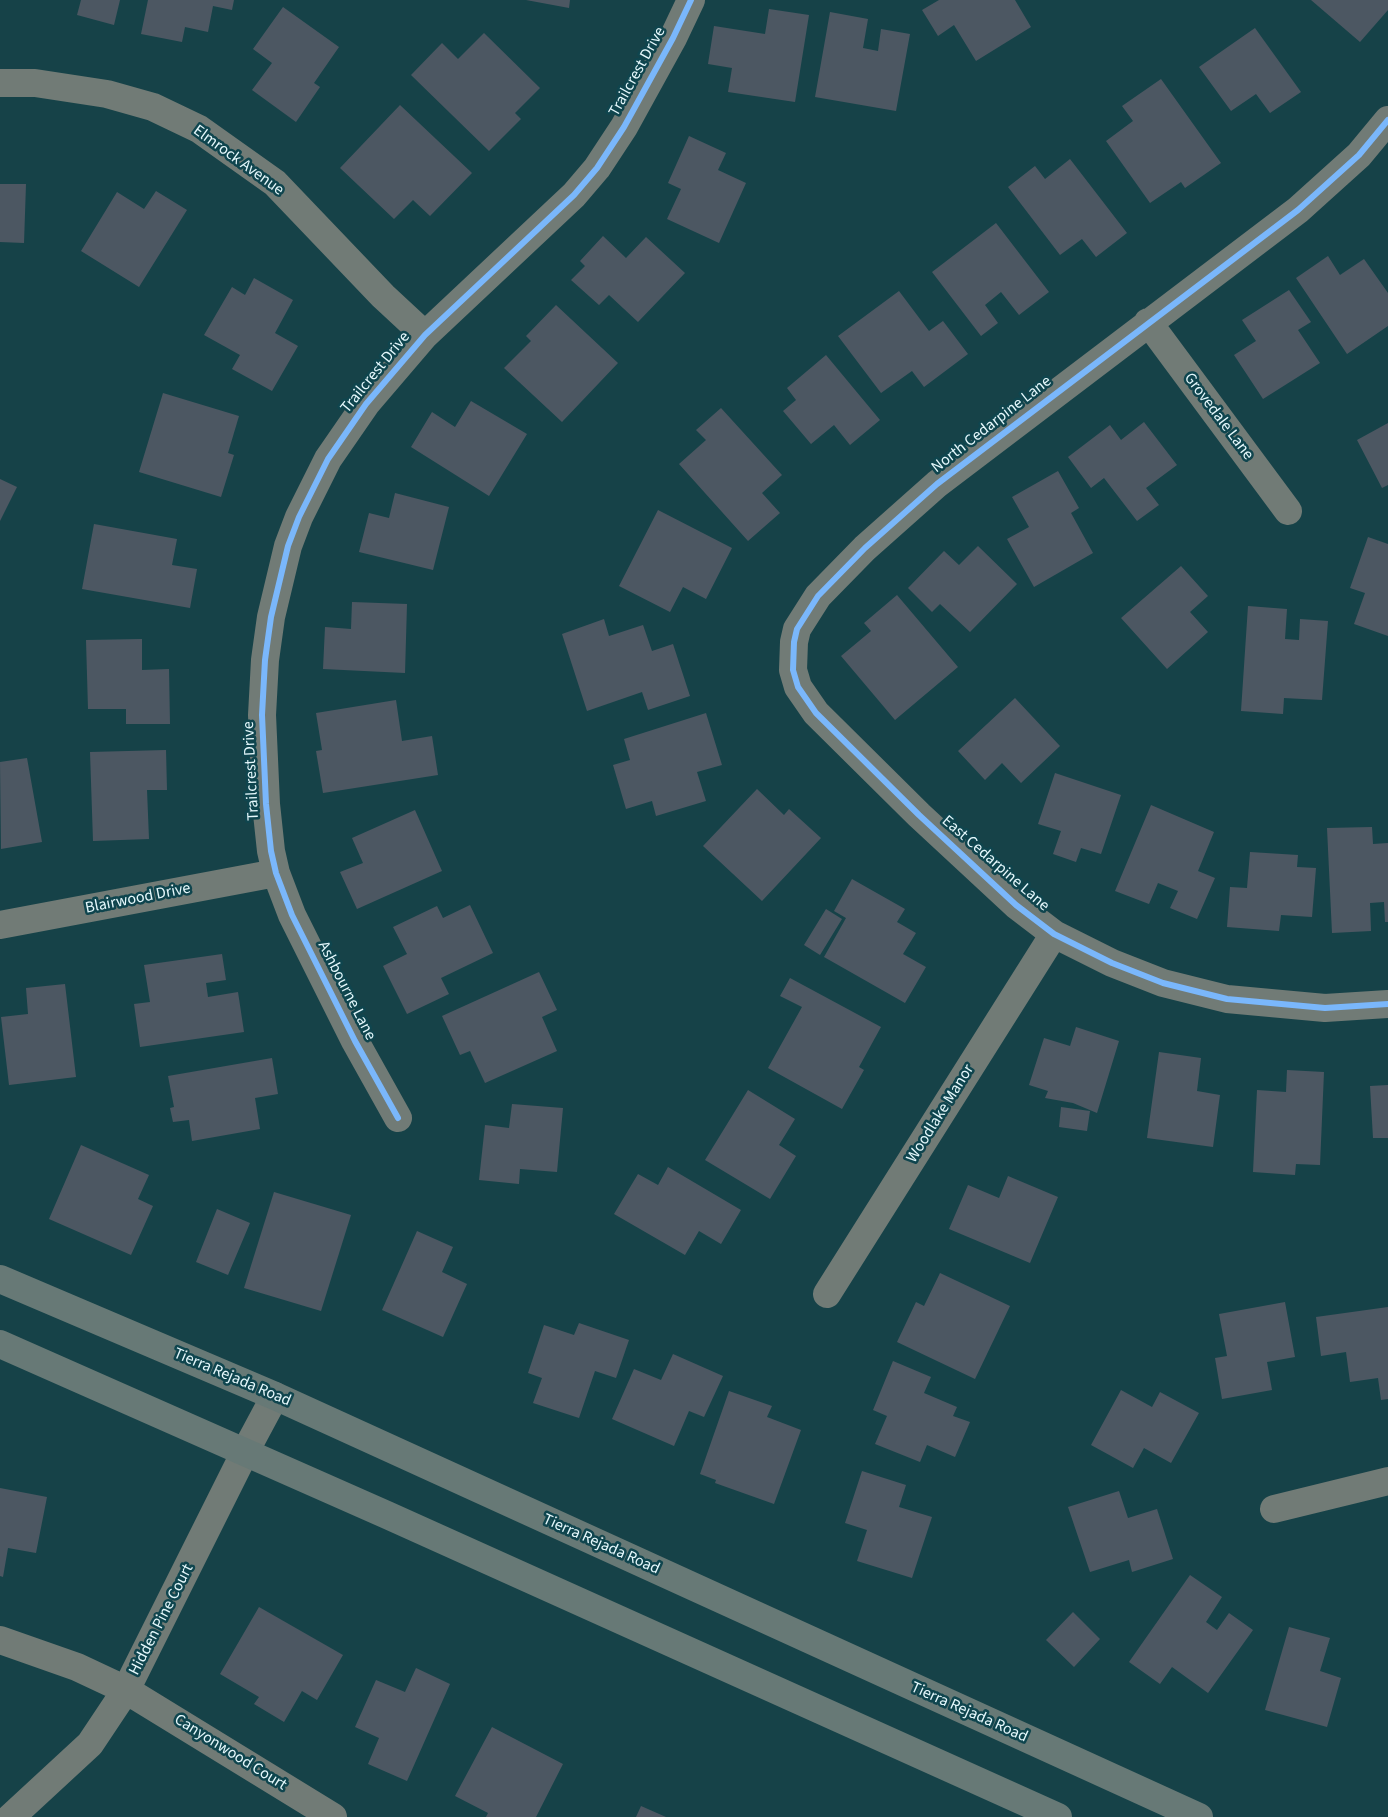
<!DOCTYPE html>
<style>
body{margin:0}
canvas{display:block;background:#164248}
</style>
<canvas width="1388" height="1817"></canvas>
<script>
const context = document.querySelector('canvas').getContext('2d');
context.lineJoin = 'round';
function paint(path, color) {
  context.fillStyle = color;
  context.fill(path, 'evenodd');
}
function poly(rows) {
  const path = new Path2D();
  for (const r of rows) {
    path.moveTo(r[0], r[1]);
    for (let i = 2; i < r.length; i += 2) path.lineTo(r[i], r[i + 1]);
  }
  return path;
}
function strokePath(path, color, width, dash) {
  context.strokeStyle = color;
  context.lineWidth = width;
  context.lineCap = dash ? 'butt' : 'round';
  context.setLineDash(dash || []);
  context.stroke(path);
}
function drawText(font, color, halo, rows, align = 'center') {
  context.font = font + ' "Source Sans 3",sans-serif';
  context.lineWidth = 5;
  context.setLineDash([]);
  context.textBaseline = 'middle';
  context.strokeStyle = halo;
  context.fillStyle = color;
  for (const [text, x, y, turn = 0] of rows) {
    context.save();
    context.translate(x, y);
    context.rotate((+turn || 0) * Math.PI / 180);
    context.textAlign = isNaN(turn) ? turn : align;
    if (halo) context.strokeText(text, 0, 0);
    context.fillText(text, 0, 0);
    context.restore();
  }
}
const building = poly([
 [81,0,120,0,114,25,77,15],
 [148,0,234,0,232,10,213,6,208,32,185,27,182,42,141,34],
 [526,0,570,0,569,8],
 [939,0,1015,0,1031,27,976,61,954,25,938,36,922,10],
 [1311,0,1388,0,1388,10,1360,42],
 [283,7,339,47,314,83,320,87,296,122,252,90,272,63,253,49],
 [769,9,809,15,795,102,728,92,732,68,708,64,714,26,765,34],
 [830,12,868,19,863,48,878,51,881,29,910,34,896,111,815,97],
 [1255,28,1301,92,1270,113,1256,94,1231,111,1199,67],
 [484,33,540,88,515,113,521,119,489,151,411,75,442,43,458,59],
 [1161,79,1221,163,1185,188,1181,182,1150,203,1106,141,1133,121,1122,106],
 [400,105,472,173,430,216,413,200,394,219,340,168],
 [689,136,726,153,718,170,746,183,719,243,667,219,681,189,668,183],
 [1070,159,1127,233,1096,257,1082,239,1060,255,1008,187,1035,166,1045,179],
 [0,184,26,184,24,243,0,242],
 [156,191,187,210,139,287,81,251,117,192,144,209],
 [996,223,1049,292,1019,315,1001,292,985,305,998,323,981,336,932,272],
 [603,236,626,258,646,237,685,273,638,322,609,295,599,305,571,280,585,266,580,261],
 [1328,256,1340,275,1364,259,1388,293,1388,326,1347,354,1296,278],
 [254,278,293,300,275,333,298,346,272,391,232,369,240,355,204,335,232,287,245,295],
 [1289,290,1311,322,1298,330,1320,363,1263,399,1234,355,1256,341,1242,320],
 [899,291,929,331,943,321,968,354,924,387,912,371,881,393,838,336],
 [556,305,618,363,562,422,504,368,531,341,526,336],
 [826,355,880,420,850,445,834,425,811,444,783,411,796,400,787,388],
 [163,393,239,416,228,453,234,455,221,497,139,472],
 [471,401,527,434,489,496,411,447,432,412,455,427],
 [721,408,782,475,762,493,780,513,748,541,679,464,706,440,696,430],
 [1144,422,1177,465,1146,488,1159,505,1137,521,1104,478,1091,488,1068,457,1110,425,1121,440],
 [1388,423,1388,485,1382,488,1357,440],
 [1058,471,1079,508,1071,513,1093,553,1034,587,1007,539,1029,527,1012,497],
 [0,479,17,487,0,521],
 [395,493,449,507,433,570,359,552,369,513,389,518],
 [658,510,732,548,706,599,683,587,670,612,619,586],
 [94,524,177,539,172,565,197,569,190,608,82,589],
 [1368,537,1388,544,1388,636,1354,624,1365,593,1350,588],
 [978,546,1017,584,970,632,940,604,932,612,908,588,944,551,959,565],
 [1181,566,1208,596,1190,612,1208,632,1167,669,1121,618],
 [897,595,958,667,895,720,841,656,871,631,864,623],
 [352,602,407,604,405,673,323,669,325,627,351,629],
 [1248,606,1287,609,1285,639,1299,640,1300,619,1328,621,1322,700,1284,698,1283,714,1241,711],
 [604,619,609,636,643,625,652,651,673,644,690,696,648,710,642,692,587,711,562,634],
 [142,639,142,670,169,669,170,724,126,724,126,709,88,709,86,640],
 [1015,698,1060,746,1021,783,1002,763,985,780,958,751],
 [396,700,402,741,432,736,438,775,323,793,316,751,322,750,316,713],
 [706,713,722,765,697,772,706,801,656,816,652,801,626,809,613,765,630,760,624,739],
 [166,750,167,790,147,790,149,839,93,841,90,752],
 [27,758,42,842,1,849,0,762],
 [1055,773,1121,795,1101,854,1081,848,1076,862,1053,854,1061,831,1038,824],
 [757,789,784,815,789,809,821,838,762,901,703,846],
 [1151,805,1214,832,1198,871,1215,878,1197,919,1170,908,1178,891,1158,883,1149,904,1115,891],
 [415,810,442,871,357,909,340,872,363,863,352,838],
 [1372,827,1373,844,1388,843,1388,922,1385,922,1384,902,1370,903,1371,931,1332,933,1327,828],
 [1250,852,1298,855,1297,867,1316,868,1312,917,1281,915,1279,931,1227,927,1230,887,1247,888],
 [852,879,905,909,897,922,916,933,903,954,926,967,905,1003,824,957,846,918,834,911],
 [470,905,493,953,441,978,449,994,407,1014,383,966,407,954,393,927,437,906,443,918],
 [826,909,842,919,820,955,804,945],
 [222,954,226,980,206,983,208,997,238,992,244,1032,140,1047,134,1004,150,1002,144,965],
 [539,972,557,1010,542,1017,557,1051,485,1083,470,1051,460,1055,442,1016],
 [790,978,881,1027,859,1067,864,1070,842,1109,768,1068,802,1007,780,996],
 [65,984,76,1077,9,1085,1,1017,28,1014,26,988],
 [1076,1027,1119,1041,1097,1113,1073,1103,1045,1098,1048,1091,1029,1085,1044,1038,1070,1046],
 [1159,1052,1201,1058,1197,1091,1220,1095,1213,1147,1147,1138],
 [272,1058,278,1094,255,1098,260,1129,192,1141,189,1120,173,1122,170,1108,174,1107,168,1076],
 [1287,1070,1324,1072,1320,1165,1296,1164,1295,1175,1253,1172,1257,1090,1286,1092],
 [1388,1085,1388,1138,1373,1138,1370,1086],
 [748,1090,795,1119,779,1145,796,1156,770,1199,705,1160],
 [512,1104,563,1108,557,1172,520,1169,519,1184,479,1180,485,1125,509,1128],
 [1061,1107,1090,1111,1087,1131,1059,1127],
 [81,1145,149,1175,138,1199,153,1206,131,1255,49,1219],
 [668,1167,741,1210,721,1244,699,1231,685,1255,614,1214,638,1174,658,1185],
 [1008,1176,1058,1197,1030,1263,949,1229,968,1185,999,1198],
 [274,1192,351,1215,321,1311,244,1288],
 [217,1209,250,1223,228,1275,196,1262],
 [417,1231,453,1247,442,1272,467,1284,443,1337,382,1310],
 [940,1273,1010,1306,975,1379,897,1342,916,1302,924,1306],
 [1285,1302,1295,1357,1267,1362,1272,1390,1222,1399,1215,1358,1227,1356,1219,1314],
 [1388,1307,1388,1399,1381,1400,1378,1378,1350,1382,1346,1352,1321,1356,1316,1317],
 [579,1323,629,1340,616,1378,595,1371,579,1418,533,1403,542,1378,528,1373,544,1325,574,1335],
 [673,1354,723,1376,704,1417,689,1411,674,1446,612,1419,634,1369,661,1380],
 [893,1361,931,1377,924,1393,957,1407,953,1416,970,1422,955,1457,927,1445,920,1462,875,1444,887,1416,873,1410],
 [1121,1390,1152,1407,1160,1392,1199,1413,1171,1463,1144,1448,1133,1468,1091,1445],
 [729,1391,772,1406,767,1417,801,1430,774,1504,715,1483,716,1480,700,1474],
 [862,1471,906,1485,899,1507,932,1517,912,1578,857,1561,867,1530,845,1523],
 [0,1488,47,1497,36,1553,8,1548,3,1577,0,1576],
 [1119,1491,1128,1518,1157,1509,1173,1559,1132,1572,1129,1560,1090,1572,1068,1507],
 [1190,1575,1222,1597,1206,1622,1217,1630,1229,1613,1253,1630,1208,1693,1172,1667,1160,1684,1129,1662],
 [259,1607,343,1655,317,1700,302,1691,284,1722,254,1704,259,1697,220,1674],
 [1073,1612,1100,1639,1074,1667,1046,1640],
 [1289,1627,1330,1638,1320,1671,1341,1678,1327,1727,1265,1710],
 [416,1668,450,1684,407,1781,368,1764,379,1738,355,1727,376,1680,405,1692],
 [492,1727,563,1764,536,1817,486,1817,488,1813,455,1796],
 [641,1806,666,1817,636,1817]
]);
const minor = poly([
 [0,83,35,83,107,94,153,107,199,129,275,183,383,296,425,335],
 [1388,120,1359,155,1298,210,937,484,865,548,818,596,797,629,794,642,793,670,798,687,816,713,919,815,1016,905,1054,934,1112,963,1163,983,1227,999,1325,1008,1388,1004],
 [1148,322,1288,511],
 [0,925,276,873],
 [398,1118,355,1041,292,915,276,873,271,851,266,804,262,715,265,660,271,617,288,546,299,517,328,459,366,404,425,335,574,195,597,168,624,127,673,38,691,0],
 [827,1294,1054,934],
 [1274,1509,1388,1481],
 [0,1640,77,1667,126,1690,333,1817],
 [11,1817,90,1744,126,1690,245,1452,275,1396]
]);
const major = poly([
 [0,1279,275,1396,1199,1817],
 [0,1344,387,1515,1058,1817]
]);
const cycleway = poly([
 [1388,120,1359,155,1298,210,937,484,865,548,818,596,797,629,794,642,793,670,798,687,816,713,919,815,1016,905,1054,934,1112,963,1163,983,1227,999,1325,1008,1388,1004],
 [398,1118,355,1041,292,915,276,873,271,851,266,804,262,715,265,660,271,617,288,546,299,517,328,459,366,404,425,335,574,195,597,168,624,127,673,38,691,0]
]);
const streetNames = [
 ["Trailcrest Drive",638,72,-61],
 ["Elmrock Avenue",238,161,36],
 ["Trailcrest Drive",376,373,-51],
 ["Grovedale Lane",1218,417,53],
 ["North Cedarpine Lane",992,425,-38],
 ["Trailcrest Drive",252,771,-93],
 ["East Cedarpine Lane",995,864,41],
 ["Blairwood Drive",138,899,-11],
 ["Ashbourne Lane",346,991,63],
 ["Woodlake Manor",941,1114,-58],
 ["Tierra Rejada Road",232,1378,23],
 ["Tierra Rejada Road",601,1545,24],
 ["Hidden Pine Court",162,1620,-63],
 ["Tierra Rejada Road",969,1713,24],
 ["Canyonwood Court",230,1753,32]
];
paint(building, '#4c5762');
strokePath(minor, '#717b76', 28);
strokePath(major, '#677976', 28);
strokePath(cycleway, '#7ab7fb', 6);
drawText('16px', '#e5f8fc', '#0f454e', streetNames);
</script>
